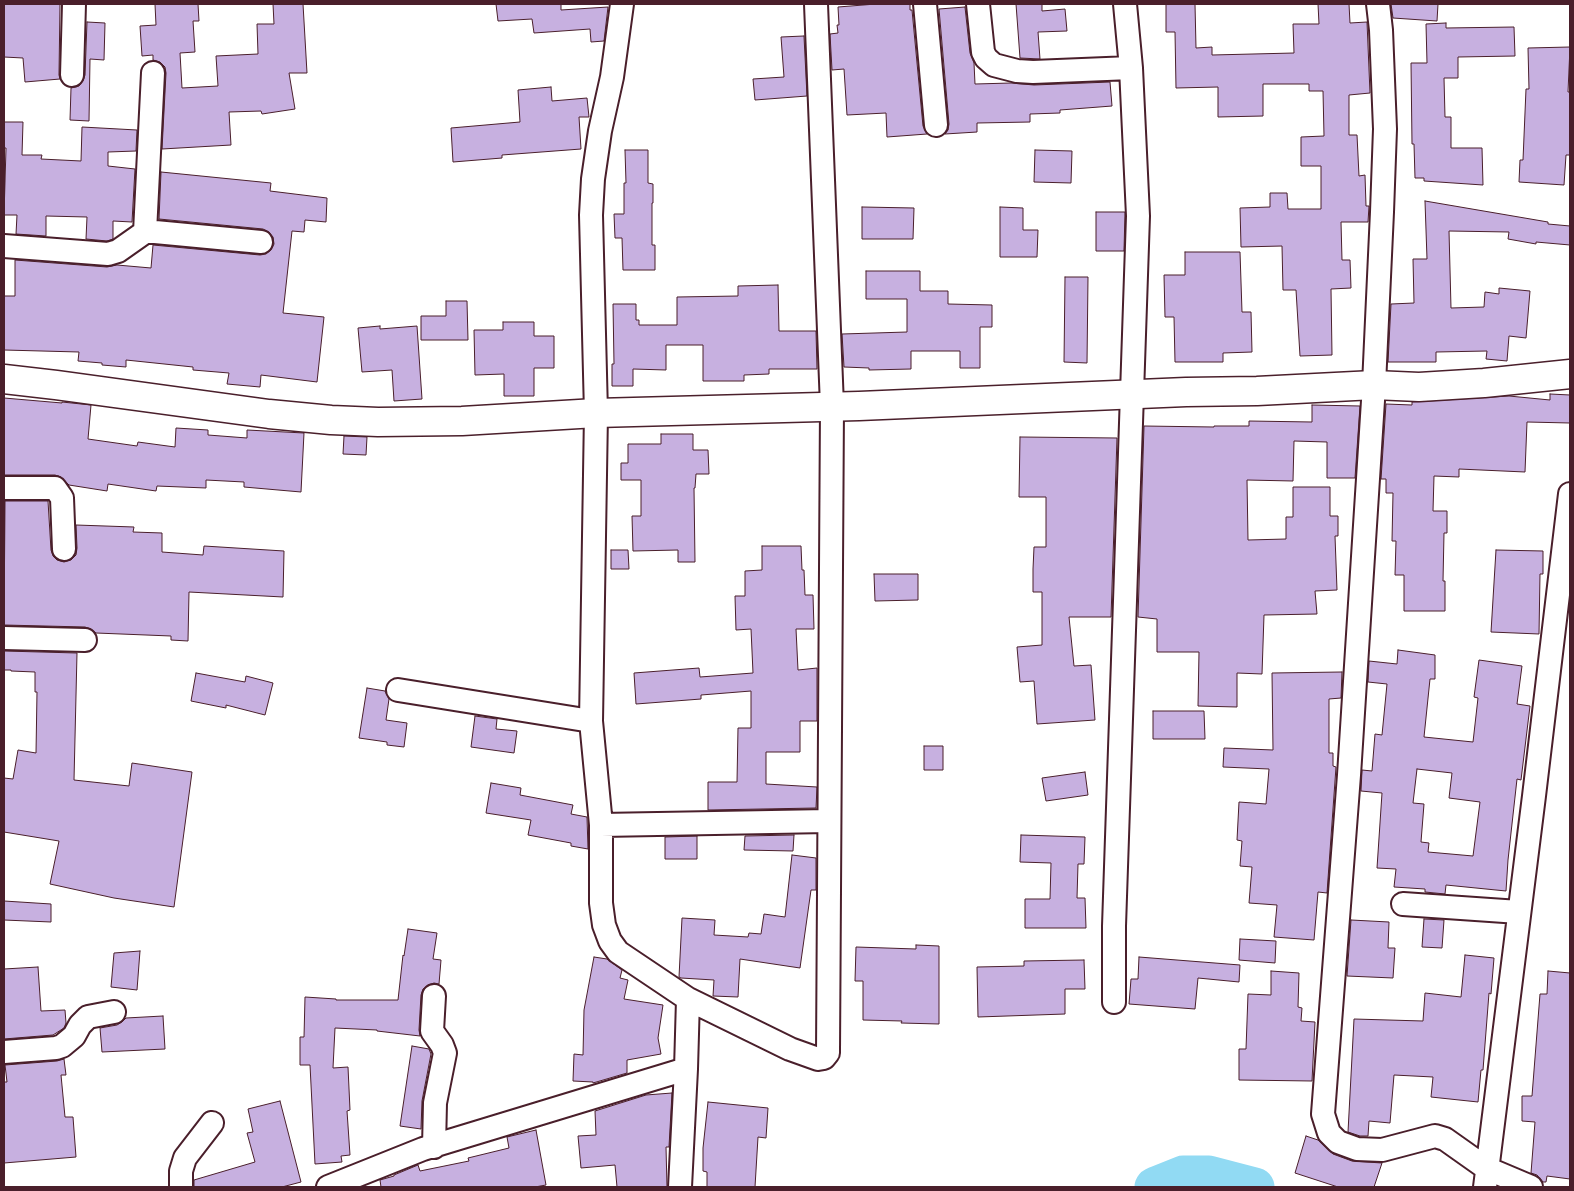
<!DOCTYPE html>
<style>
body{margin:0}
#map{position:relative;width:1574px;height:1191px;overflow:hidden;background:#fff;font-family:Dekko,sans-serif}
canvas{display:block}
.frame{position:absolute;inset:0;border:5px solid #4a1f2b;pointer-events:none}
</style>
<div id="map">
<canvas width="1574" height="1191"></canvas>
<div class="frame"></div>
</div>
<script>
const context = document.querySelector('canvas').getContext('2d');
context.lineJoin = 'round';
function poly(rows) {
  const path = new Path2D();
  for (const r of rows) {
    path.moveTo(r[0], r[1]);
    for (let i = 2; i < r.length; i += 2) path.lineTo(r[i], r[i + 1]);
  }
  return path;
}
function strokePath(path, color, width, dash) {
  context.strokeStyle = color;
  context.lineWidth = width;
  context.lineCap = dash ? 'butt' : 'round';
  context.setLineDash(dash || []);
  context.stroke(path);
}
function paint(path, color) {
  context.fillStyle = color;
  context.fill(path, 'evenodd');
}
const river = poly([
 [1154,1187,1158,1185,1183,1175,1209,1175,1255,1187]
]);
const building = poly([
 [4,4,60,4,59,75,60,79,25,82,23,58,4,57,4,4],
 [155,4,198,4,199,21,193,21,195,52,180,53,182,88,218,86,216,56,258,54,257,24,274,24,273,4,303,4,307,73,289,73,295,109,262,114,261,111,229,112,231,145,162,149,166,73,165,67,160,62,153,60,153,55,142,56,140,26,156,25,155,4],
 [496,4,561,4,561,10,608,7,604,41,591,42,590,29,534,33,532,19,498,21,496,4],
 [876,4,910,4,910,10,912,10,923,126,927,134,887,137,886,113,847,115,844,69,832,70,830,34,838,33,837,25,839,25,838,7,876,4],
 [1016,4,1042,4,1042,11,1065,9,1067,31,1038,32,1040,59,1020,58,1016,4],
 [1166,4,1195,4,1196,48,1212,47,1212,55,1294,53,1293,24,1319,24,1318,4,1349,4,1350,23,1367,22,1370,93,1349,95,1349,135,1357,135,1359,176,1365,175,1366,206,1369,206,1368,222,1341,222,1342,260,1350,260,1351,288,1331,289,1332,355,1300,356,1296,290,1283,290,1282,246,1241,247,1240,208,1270,207,1270,193,1287,193,1288,209,1321,209,1321,166,1301,166,1301,137,1324,136,1323,91,1309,91,1309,84,1263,84,1263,116,1218,117,1218,87,1176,88,1175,32,1166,32,1166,4],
 [1391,4,1438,4,1437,21,1393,18,1391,4],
 [965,7,970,53,974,63,975,84,1011,83,1034,85,1110,82,1112,106,1060,110,1060,113,1030,114,1030,122,977,123,977,132,945,134,948,130,949,124,939,9,965,7],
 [87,22,105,23,104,60,90,59,89,121,70,120,71,88,79,86,83,81,85,75,87,22],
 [1446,23,1446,28,1514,27,1515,56,1458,57,1458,78,1444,78,1445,117,1451,117,1451,148,1482,148,1483,185,1424,181,1424,178,1415,178,1414,144,1412,144,1411,63,1427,63,1426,24,1446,23],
 [804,36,807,96,755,100,753,79,784,77,781,37,804,36],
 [1570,47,1568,92,1570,92,1570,155,1566,155,1564,185,1519,182,1520,160,1523,160,1526,89,1529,89,1528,48,1570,47],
 [551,87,552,101,587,98,589,117,579,117,581,149,502,155,502,158,453,162,451,128,520,122,518,90,551,87],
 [4,122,23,122,22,155,42,155,41,159,81,161,82,127,137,130,136,151,108,152,108,166,135,169,132,222,113,221,113,239,107,241,86,239,87,217,46,216,46,236,16,234,17,215,4,215,6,148,4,148,4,122],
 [625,150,648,150,648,183,653,184,653,203,652,203,652,245,655,245,655,270,623,270,622,238,615,238,614,214,624,214,624,183,626,183,625,150],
 [1035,150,1072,151,1071,183,1034,182,1035,150],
 [161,172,271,183,270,191,327,198,326,222,305,220,304,232,292,231,283,313,324,317,317,382,261,375,260,387,227,384,229,373,193,370,193,367,126,360,126,367,102,365,102,363,78,361,79,352,4,350,4,296,15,296,15,260,107,267,117,265,151,268,153,245,260,255,266,254,271,250,274,244,273,237,269,232,263,229,159,219,161,172],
 [1425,201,1548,222,1548,224,1570,226,1570,245,1536,242,1536,244,1508,239,1509,232,1449,231,1451,308,1484,307,1485,292,1499,294,1499,288,1530,291,1526,338,1509,336,1507,361,1486,359,1487,351,1436,352,1436,362,1388,362,1391,304,1414,303,1413,259,1427,259,1425,201],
 [862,207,914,208,913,239,862,239,862,207],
 [1000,207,1023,208,1023,230,1038,230,1037,257,1000,257,1000,207],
 [1096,212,1125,212,1124,251,1096,251,1096,212],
 [1185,252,1240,252,1242,312,1251,312,1252,352,1223,353,1223,362,1175,362,1174,317,1165,317,1164,275,1185,275,1185,252],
 [866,271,920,271,920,291,948,291,948,304,992,305,992,327,980,327,980,368,960,368,960,351,911,351,911,369,869,370,869,368,844,367,842,334,907,332,907,299,866,299,866,271],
 [1065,277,1088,277,1087,363,1064,362,1065,277],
 [778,285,779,331,816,331,817,369,769,369,769,374,744,375,744,381,703,381,703,345,666,345,666,370,633,369,633,386,612,386,612,364,614,364,613,304,636,304,636,320,639,320,639,325,677,325,677,297,738,296,738,286,778,285],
 [446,301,467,301,468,340,421,340,421,316,446,316,446,301],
 [503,322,534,322,534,336,554,336,554,368,534,368,534,396,504,396,504,374,475,375,474,330,503,330,503,322],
 [380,326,380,329,417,326,422,399,394,401,392,370,362,372,358,328,380,326],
 [1550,394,1570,395,1570,423,1527,422,1525,472,1459,469,1459,477,1434,476,1433,511,1447,511,1447,533,1444,533,1443,581,1445,581,1445,611,1404,611,1404,575,1395,575,1396,541,1392,541,1393,493,1386,493,1386,479,1381,479,1386,404,1412,405,1412,402,1509,396,1550,400,1550,394],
 [4,398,62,403,62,402,91,405,88,439,137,446,138,442,175,447,176,428,208,430,208,435,247,438,247,430,304,433,301,492,244,487,244,482,206,480,206,488,157,486,156,491,108,484,107,491,69,485,61,477,55,475,4,475,4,398],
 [1312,405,1360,406,1355,478,1327,478,1327,442,1294,441,1293,481,1247,480,1248,540,1286,539,1286,517,1293,517,1293,487,1330,487,1330,516,1338,516,1338,536,1335,536,1337,590,1315,591,1317,614,1264,615,1262,674,1237,673,1237,707,1198,706,1199,652,1157,652,1157,619,1138,617,1144,426,1214,427,1214,426,1249,426,1249,421,1312,422,1312,405],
 [661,434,693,434,693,450,708,450,709,474,696,474,695,488,694,488,695,562,678,562,678,550,633,551,632,516,641,516,641,480,621,480,621,463,628,463,628,444,661,444,661,434],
 [344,436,367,437,366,455,343,454,344,436],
 [1020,437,1117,438,1111,617,1069,617,1074,666,1091,665,1095,720,1037,724,1034,681,1020,682,1017,647,1042,645,1042,592,1033,592,1033,569,1034,547,1046,547,1046,497,1019,497,1020,437],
 [5,501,48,501,51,550,53,556,57,560,64,562,71,560,76,555,77,548,76,525,134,527,133,532,162,533,162,552,203,555,204,546,284,551,283,597,189,592,188,641,171,640,171,636,96,633,91,629,85,627,4,625,5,501],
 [762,546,801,546,802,570,804,570,805,595,813,595,814,629,796,629,798,670,817,668,817,721,800,721,800,752,766,752,766,784,817,787,816,808,708,810,708,782,737,782,738,728,751,728,751,691,701,695,701,699,636,704,634,673,699,668,700,677,753,673,751,629,736,630,735,596,745,596,745,571,762,570,762,546],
 [611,550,628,550,629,569,611,569,611,550],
 [1496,550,1543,551,1543,574,1540,574,1539,634,1491,632,1496,550],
 [874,574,918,574,918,600,875,601,874,574],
 [1398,650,1435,655,1435,679,1430,679,1424,737,1473,742,1478,698,1474,697,1479,660,1522,666,1517,704,1530,706,1521,780,1517,779,1508,860,1506,891,1446,885,1445,894,1425,892,1425,889,1394,887,1396,869,1377,868,1382,793,1361,791,1362,770,1372,771,1375,734,1382,735,1387,684,1368,682,1369,661,1397,664,1398,650],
 [1417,769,1452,773,1449,798,1480,802,1473,856,1428,852,1429,843,1421,842,1424,804,1413,803,1417,769],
 [4,651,77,653,74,780,129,786,132,763,192,772,174,907,114,898,50,884,59,841,4,832,4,778,13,779,18,750,36,753,37,692,35,692,35,672,11,671,11,670,4,670,4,651],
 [1342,672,1341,698,1329,699,1329,753,1333,753,1333,766,1336,767,1327,893,1318,892,1314,940,1274,937,1277,905,1249,903,1252,867,1240,866,1242,841,1237,840,1239,802,1266,804,1269,769,1223,767,1224,748,1273,750,1272,673,1342,672],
 [196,673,245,682,246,676,273,683,265,715,226,705,226,708,191,701,196,673],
 [367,688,385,691,389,699,386,720,407,723,404,747,387,745,387,742,359,738,367,688],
 [1153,711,1204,711,1205,739,1153,739,1153,711],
 [475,716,497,719,496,729,517,731,514,753,471,747,475,716],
 [924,746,943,746,943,770,924,770,924,746],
 [1085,772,1088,795,1046,801,1042,778,1085,772],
 [491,783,521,788,520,795,573,805,571,814,587,817,588,849,571,846,571,843,528,835,531,820,486,813,491,783],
 [794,835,793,851,744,850,745,836,794,835],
 [1021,835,1085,837,1084,864,1078,864,1077,898,1085,898,1086,928,1025,928,1025,899,1050,899,1051,863,1020,862,1021,835],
 [697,836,697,859,665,859,665,837,697,836],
 [792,855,816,858,816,890,811,890,800,968,740,959,738,997,713,996,714,980,681,978,679,977,682,918,715,920,714,935,748,937,749,933,761,934,764,914,785,917,792,855],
 [4,901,51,904,51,922,4,920,4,901],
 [1424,919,1444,920,1442,948,1422,947,1424,919],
 [1351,920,1389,922,1388,948,1395,948,1393,978,1347,976,1351,920],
 [408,929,437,933,433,959,441,960,439,984,434,983,428,985,423,989,421,995,419,1030,420,1036,377,1031,377,1030,335,1028,333,1068,348,1067,350,1110,347,1111,350,1155,341,1156,342,1162,315,1164,310,1065,300,1065,300,1037,304,1037,305,997,336,999,336,1000,398,1000,403,955,404,956,408,929],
 [1240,939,1276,941,1275,963,1239,960,1240,939],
 [916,945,939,946,939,1024,901,1023,902,1021,863,1020,863,981,855,981,856,947,916,949,916,945],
 [140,951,137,990,111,987,114,953,140,951],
 [1465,955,1494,958,1491,994,1489,993,1483,1070,1481,1070,1478,1102,1431,1097,1433,1077,1394,1075,1390,1123,1369,1121,1368,1136,1360,1136,1348,1132,1354,1019,1423,1021,1425,993,1461,997,1465,955],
 [594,957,607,959,622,970,620,978,628,980,624,999,663,1005,658,1038,661,1054,627,1060,627,1073,593,1083,593,1082,573,1081,574,1054,583,1055,584,1010,594,957],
 [1139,957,1240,965,1239,982,1198,978,1195,1009,1129,1004,1131,979,1138,979,1139,957],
 [1084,960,1085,989,1065,989,1065,1014,978,1017,977,967,1024,966,1024,961,1084,960],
 [38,967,41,1011,65,1010,66,1023,64,1028,53,1035,4,1039,4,969,38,967],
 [1271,971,1299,973,1298,1007,1302,1008,1301,1021,1315,1022,1312,1081,1239,1080,1239,1049,1246,1049,1248,994,1271,995,1271,971],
 [1548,971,1570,973,1570,1179,1547,1176,1546,1182,1543,1182,1537,1175,1531,1173,1535,1122,1522,1121,1522,1096,1532,1096,1540,994,1547,994,1548,971],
 [163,1016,165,1049,102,1052,100,1028,117,1025,122,1022,126,1018,163,1016],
 [412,1046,429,1049,431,1054,422,1101,421,1129,400,1126,412,1046],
 [64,1059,66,1075,61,1075,65,1117,73,1117,76,1157,4,1163,4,1082,7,1082,5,1065,57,1061,64,1059],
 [672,1093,669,1147,666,1147,667,1187,617,1187,615,1165,581,1168,578,1136,596,1135,595,1111,646,1095,672,1093],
 [280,1101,301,1182,282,1187,194,1187,194,1180,255,1162,247,1133,253,1132,248,1109,280,1101],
 [708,1102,768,1108,766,1138,758,1137,755,1187,707,1187,707,1172,703,1171,703,1148,708,1102],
 [536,1130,546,1185,535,1187,381,1187,380,1180,394,1176,394,1175,418,1165,420,1171,469,1161,468,1158,509,1148,507,1137,536,1130],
 [1306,1136,1318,1140,1333,1154,1352,1161,1382,1163,1374,1187,1338,1187,1295,1173,1306,1136]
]);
const street = poly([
 [925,4,936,125],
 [978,4,983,52,986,58,994,65,1017,71,1033,72,1131,68],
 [1378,4,1381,30,1385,129,1382,212,1374,385,1349,775,1323,1114,1329,1133,1338,1142,1357,1149,1382,1150,1435,1136,1445,1139,1486,1168,1531,1187],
 [72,75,74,4],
 [145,232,153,73],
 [4,246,108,254,118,251,145,232,155,232,261,242],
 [4,488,55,488,62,498,64,549],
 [4,638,85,640],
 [398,690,591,721],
 [601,825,828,821],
 [1403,904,1519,912],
 [688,999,790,1049,818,1059,824,1058,828,1053,832,406,816,4],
 [1114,1002,1114,926,1138,216,1131,68,1125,4],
 [4,1052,56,1048,62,1046,74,1036,80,1025,88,1017,114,1012],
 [434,1147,435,1103,445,1053,442,1045,432,1031,434,996],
 [181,1187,181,1171,185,1158,212,1123],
 [328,1187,423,1149,686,1069,688,999,618,952,610,941,604,925,601,903,601,825,591,721,596,413,591,215,593,179,600,131,612,77,622,4],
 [680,1187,686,1069],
 [1485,1187,1534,796,1570,494]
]);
const secondary = poly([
 [4,379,56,385,269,414,331,420,378,422,462,421,596,413,859,406,1186,392,1257,391,1374,385,1419,387,1484,383,1570,374]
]);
strokePath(river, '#91daf3', 39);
paint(building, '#c7b0e0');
strokePath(building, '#4a1f2b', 1);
strokePath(street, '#4a1f2b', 26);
strokePath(secondary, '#4a1f2b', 31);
strokePath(street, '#fff', 22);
strokePath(secondary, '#fff', 28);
</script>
